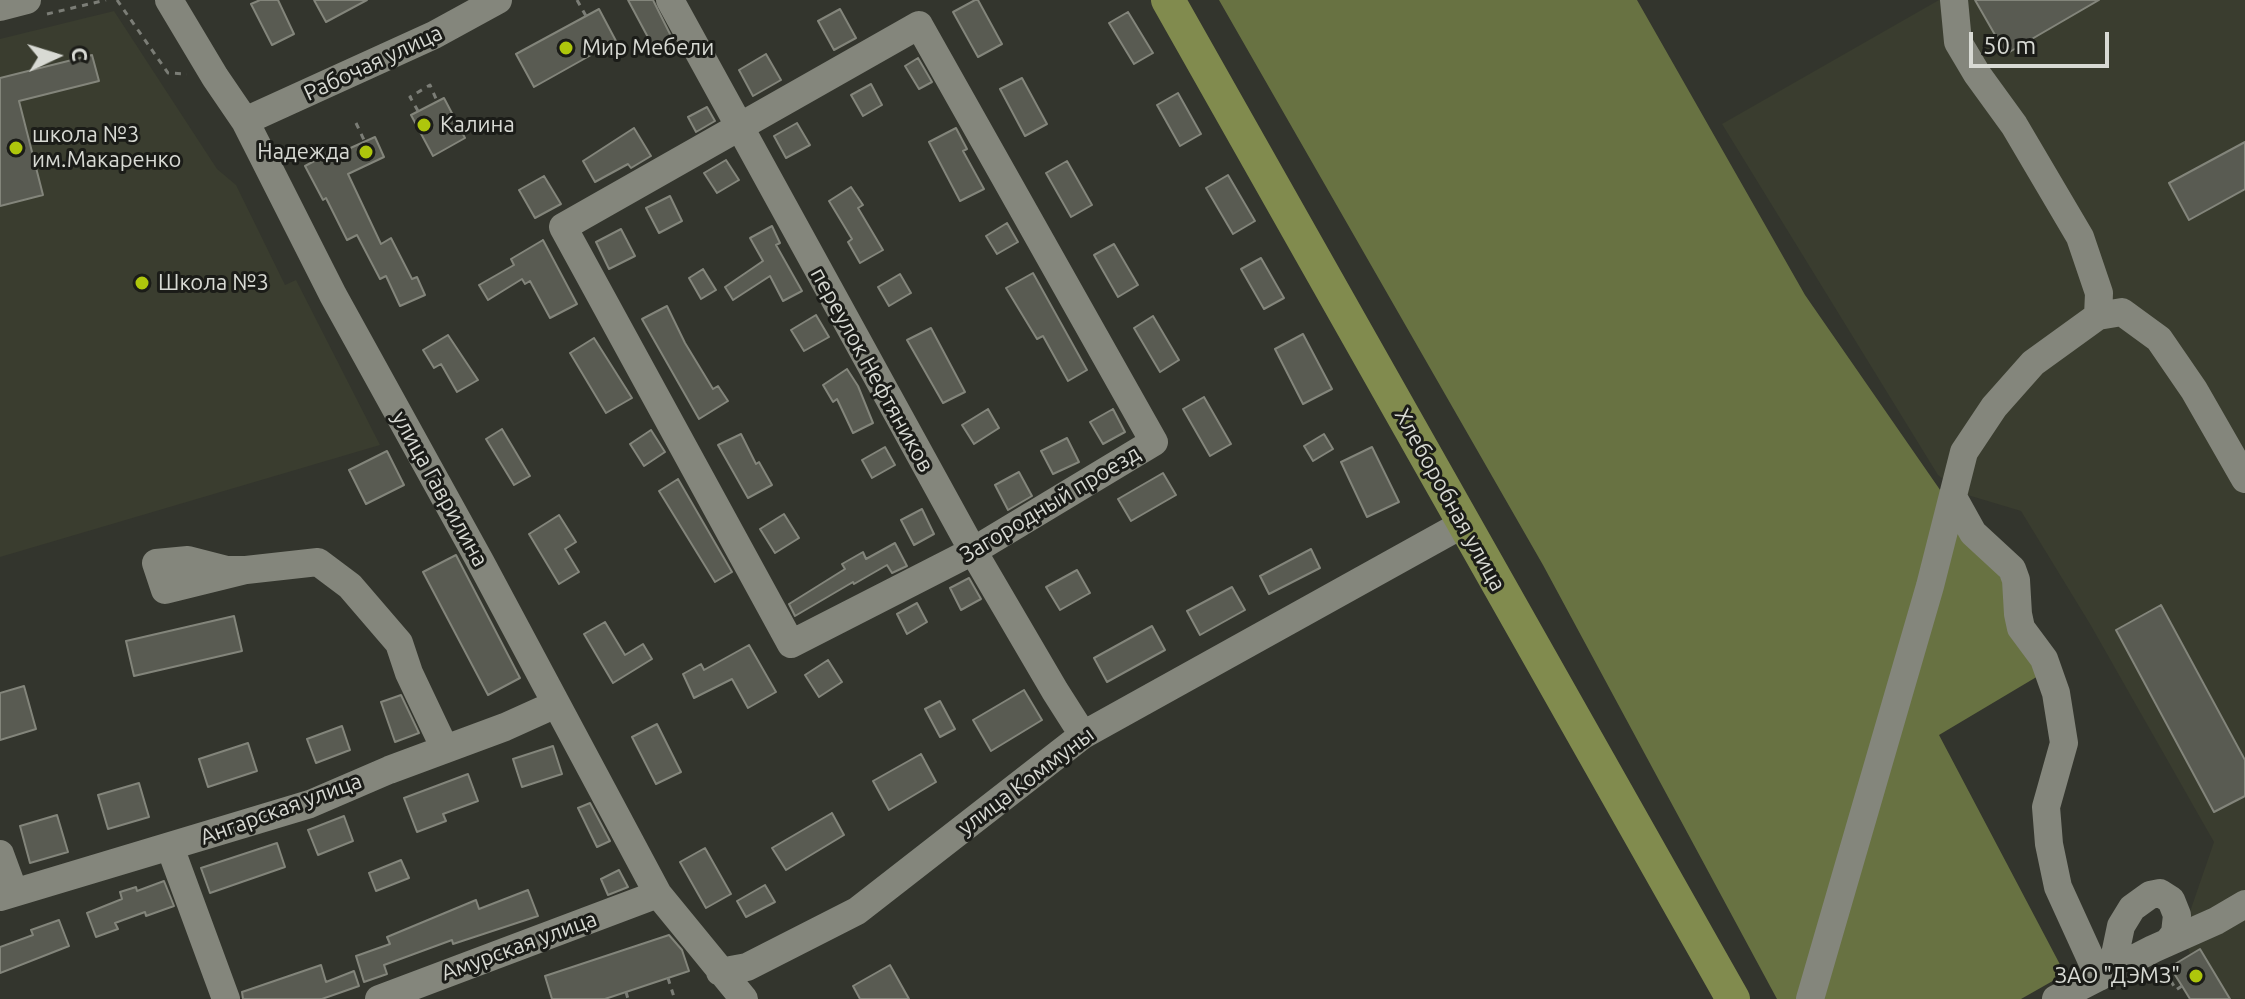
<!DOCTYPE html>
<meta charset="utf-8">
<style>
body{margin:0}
#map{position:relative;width:2245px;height:999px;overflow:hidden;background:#33352d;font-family:Ubuntu,sans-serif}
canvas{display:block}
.north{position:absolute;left:16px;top:16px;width:80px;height:80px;-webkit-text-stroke:6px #1b1c18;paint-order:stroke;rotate:86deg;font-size:22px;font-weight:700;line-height:32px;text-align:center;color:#d8dad4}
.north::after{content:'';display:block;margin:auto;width:28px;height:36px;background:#d8dad4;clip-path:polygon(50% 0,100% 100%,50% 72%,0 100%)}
.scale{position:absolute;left:1969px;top:32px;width:140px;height:36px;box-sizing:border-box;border:4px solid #d8dad4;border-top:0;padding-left:10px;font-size:24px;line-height:28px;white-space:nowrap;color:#d8dad4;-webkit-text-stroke:6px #1b1c18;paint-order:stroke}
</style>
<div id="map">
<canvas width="2245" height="999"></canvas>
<div class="north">С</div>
<div class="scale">50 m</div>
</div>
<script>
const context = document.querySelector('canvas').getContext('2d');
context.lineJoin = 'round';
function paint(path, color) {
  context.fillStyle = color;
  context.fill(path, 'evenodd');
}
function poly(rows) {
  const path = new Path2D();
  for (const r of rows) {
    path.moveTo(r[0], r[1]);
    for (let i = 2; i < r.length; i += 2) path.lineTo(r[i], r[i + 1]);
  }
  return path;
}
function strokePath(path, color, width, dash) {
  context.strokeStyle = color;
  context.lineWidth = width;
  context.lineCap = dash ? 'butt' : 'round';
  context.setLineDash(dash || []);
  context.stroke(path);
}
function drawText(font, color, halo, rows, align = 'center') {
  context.font = font + ' Ubuntu,sans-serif';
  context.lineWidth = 6;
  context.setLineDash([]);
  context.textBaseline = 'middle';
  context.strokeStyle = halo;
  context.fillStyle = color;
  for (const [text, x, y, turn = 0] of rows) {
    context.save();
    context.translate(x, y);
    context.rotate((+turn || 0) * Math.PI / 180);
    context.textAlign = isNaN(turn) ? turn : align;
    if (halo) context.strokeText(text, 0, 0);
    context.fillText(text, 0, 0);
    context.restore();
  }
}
const built = poly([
 [1939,0,2245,0,2245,999,2204,999,2183,932,2214,842,2090,624,2021,511,1961,493,1938,475,1722,124],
 [114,11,217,169,236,185,285,285,296,280,380,445,0,557,0,39]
]);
const forest = poly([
 [1219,0,1637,0,1805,295,2060,663,1939,735,2065,974,2021,999,1777,999,1543,565]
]);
const building = poly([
 [260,0,278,0,294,34,272,45,251,4,260,0],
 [314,0,367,0,326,22,314,0],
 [628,0,653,0,676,46,658,56,628,0],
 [975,0,978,0,1002,44,978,57,953,12,975,0],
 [1975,0,2099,0,2006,54,1975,0],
 [599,9,616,41,534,87,516,54,599,9],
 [840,9,856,38,834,50,818,21,840,9],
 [1128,12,1153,53,1134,64,1109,23,1128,12],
 [766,54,781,80,753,96,739,70,766,54],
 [92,55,99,81,19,101,43,195,0,206,0,78,92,55],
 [918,58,932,82,919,89,905,66,918,58],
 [1022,78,1047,124,1025,136,1000,89,1022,78],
 [871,84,882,105,863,116,851,95,871,84],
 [1178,93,1201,134,1180,146,1157,105,1178,93],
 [444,98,465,138,433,156,411,115,444,98],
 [707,107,715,121,696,132,688,117,707,107],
 [797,123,810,145,786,158,774,136,797,123],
 [634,128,651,156,631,168,628,164,595,182,583,161,634,128],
 [956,128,967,149,963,151,984,189,960,201,929,142,956,128],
 [375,137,384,157,348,174,381,244,391,238,412,279,417,277,425,295,400,306,386,276,380,279,357,235,347,240,326,198,323,200,305,166,335,150,337,154,375,137],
 [2245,142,2245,189,2189,220,2169,183,2245,142],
 [726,160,739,180,717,193,704,173,726,160],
 [1067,161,1092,205,1071,217,1046,173,1067,161],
 [1228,175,1255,221,1233,234,1206,188,1228,175],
 [544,176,561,204,535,218,519,190,544,176],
 [851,187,863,205,858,208,883,250,860,263,848,242,852,239,829,201,851,187],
 [670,196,682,221,659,233,646,208,670,196],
 [1007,223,1018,242,997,254,986,236,1007,223],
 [772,226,780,243,776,245,802,291,783,301,770,276,733,300,725,287,763,261,750,238,772,226],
 [621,229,635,256,609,269,596,242,621,229],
 [543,240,577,304,550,318,530,281,525,284,522,279,488,300,479,285,514,265,511,259,543,240],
 [1114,244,1138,285,1118,297,1094,255,1114,244],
 [1261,258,1284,298,1264,309,1241,269,1261,258],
 [703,269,716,290,701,299,689,278,703,269],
 [1033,273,1087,370,1068,381,1043,336,1037,339,1006,288,1033,273],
 [900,274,911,293,889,306,878,287,900,274],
 [667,306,685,343,713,389,718,386,728,401,699,419,642,319,667,306],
 [816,315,829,337,804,351,791,330,816,315],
 [1153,316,1179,360,1160,372,1134,328,1153,316],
 [931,328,965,392,943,403,907,340,931,328],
 [1303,334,1332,389,1303,404,1275,349,1303,334],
 [448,335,478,380,457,392,441,364,434,368,423,350,448,335],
 [594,338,632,398,606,413,570,353,594,338],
 [847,369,858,386,873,423,853,433,837,399,833,402,823,385,847,369],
 [1204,397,1231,444,1210,456,1183,409,1204,397],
 [988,409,999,428,974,444,962,425,988,409],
 [1113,409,1125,432,1103,444,1090,422,1113,409],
 [502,429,530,476,514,485,486,439,502,429],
 [651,430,665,452,644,466,630,444,651,430],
 [741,434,756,464,759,462,772,485,748,498,718,445,741,434],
 [1324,434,1333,449,1313,461,1304,446,1324,434],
 [1067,438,1079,462,1053,474,1041,451,1067,438],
 [885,447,895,465,872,478,862,460,885,447],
 [1372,447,1399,502,1367,517,1341,462,1372,447],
 [387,451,404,485,366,504,349,470,387,451],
 [1019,472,1032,496,1008,510,995,485,1019,472],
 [1163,473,1176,495,1131,521,1118,499,1163,473],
 [678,479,732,572,715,582,659,491,678,479],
 [922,509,934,534,914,545,901,520,922,509],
 [784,514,799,538,775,553,760,529,784,514],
 [559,515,576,542,565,549,579,572,559,584,529,534,559,515],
 [895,543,907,566,892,573,887,565,854,584,853,582,795,616,789,604,845,569,842,564,863,552,866,559,895,543],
 [1311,549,1320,568,1269,594,1260,576,1311,549],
 [456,555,520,678,488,695,423,572,456,555],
 [1077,570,1090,593,1060,610,1046,587,1077,570],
 [969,578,981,599,961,610,950,588,969,578],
 [1232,587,1245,610,1200,635,1187,611,1232,587],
 [917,603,927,622,907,634,897,614,917,603],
 [2161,605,2245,760,2245,796,2214,812,2116,630,2161,605],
 [234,616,242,651,134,676,126,641,234,616],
 [605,622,625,655,643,644,652,659,613,683,584,634,605,622],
 [1152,626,1165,650,1107,682,1094,658,1152,626],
 [749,645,776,692,748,708,732,679,694,698,683,674,701,664,704,670,749,645],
 [828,660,842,682,819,697,805,675,828,660],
 [24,686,36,729,0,740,0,693,24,686],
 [1024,690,1042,720,991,751,973,720,1024,690],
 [401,695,419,733,395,742,381,702,401,695],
 [940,701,955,729,940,737,925,709,940,701],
 [657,724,681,772,656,784,632,737,657,724],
 [342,726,350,750,316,763,307,739,342,726],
 [248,743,257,771,208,787,199,759,248,743],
 [553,746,562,774,522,787,513,759,553,746],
 [921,754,936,782,889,810,873,781,921,754],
 [468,774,478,801,443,814,446,821,417,832,404,798,468,774],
 [139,783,149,817,108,829,98,795,139,783],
 [590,803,610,841,597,847,578,808,590,803],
 [832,813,844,835,786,870,772,848,832,813],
 [57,815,68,852,30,863,20,826,57,815],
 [344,816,353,841,318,855,308,830,344,816],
 [277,843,285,867,210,893,201,868,277,843],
 [705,848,731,894,706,908,680,862,705,848],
 [401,860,409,878,376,891,369,873,401,860],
 [619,870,628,887,608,895,601,879,619,870],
 [164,881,174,906,146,916,145,912,115,923,118,929,96,937,87,913,122,899,120,892,136,887,137,891,164,881],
 [765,885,775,902,746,917,737,901,765,885],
 [528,890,538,916,453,944,452,940,384,965,387,974,364,982,356,956,390,944,387,937,476,900,479,909,528,890],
 [59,920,69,946,0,973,0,947,33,935,31,930,59,920],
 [669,935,682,950,689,971,605,999,552,999,545,976,669,935],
 [2200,949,2230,999,2190,999,2182,986,2170,967,2200,949],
 [321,965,326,982,354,971,359,986,322,999,243,999,242,992,321,965],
 [890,965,909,999,860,999,853,986,890,965]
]);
const path = poly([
 [117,0,168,73,187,74],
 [577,0,586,16],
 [47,14,106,0],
 [418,111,410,97,430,85,437,101],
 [356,123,365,142],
 [2165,970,2176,990,2182,986],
 [668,978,674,997],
 [626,992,628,999]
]);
const minor = poly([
 [169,0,215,77,245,121,333,295,481,563,658,894,744,999],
 [670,0,973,551,1055,691,1083,735],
 [1954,0,1958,42,1977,74,2014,125,2080,237,2099,293,2098,316],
 [0,7,27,0],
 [919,25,1154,442,973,551,791,644,563,227,919,25],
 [245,121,434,35,498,0],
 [1953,497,1973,533,2012,569,2016,580,2018,614,2021,628,2044,659,2056,693,2064,743,2046,807,2049,844,2058,887,2099,977],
 [246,570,165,590,156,563,188,560,227,570,246,570,318,562,350,586,399,643,409,673,445,749],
 [170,847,226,999],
 [0,854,14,892],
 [0,897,310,804,389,770,505,727,556,704],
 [2112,969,2121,926,2132,908,2150,895,2160,893,2171,900,2177,915,2175,933,2168,942],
 [720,972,747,967,857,911,1083,735,1463,524],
 [379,999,658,894],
 [1810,999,1930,586,1964,452,1994,407,2033,363,2098,316,2122,312,2159,339,2194,390,2245,479],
 [2056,999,2153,949,2216,921,2245,904]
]);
const major = poly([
 [1168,0,1733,999]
]);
const markers = [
 [566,48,8,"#aec60c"],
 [424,125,8,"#aec60c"],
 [16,148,8,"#aec60c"],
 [366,152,8,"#aec60c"],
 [142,283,8,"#aec60c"],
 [2196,976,8,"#aec60c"]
];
const poiNames = [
 ["Мир Мебели",582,48],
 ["Калина",440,125],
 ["школа №3",32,135],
 ["им.Макаренко",32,160],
 ["Надежда",350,152,"right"],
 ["Школа №3",158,283],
 ["ЗАО \"ДЭМЗ\"",2180,976,"right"]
];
const streetNames = [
 ["Рабочая улица",373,63,-25],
 ["переулок Нефтяников",872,370,61],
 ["улица Гаврилина",440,489,61],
 ["Хлеборобная улица",1450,500,61],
 ["Загородный проезд",1050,504,-31],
 ["улица Коммуны",1026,781,-37],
 ["Ангарская улица",281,809,-20],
 ["Амурская улица",519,946,-20]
];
paint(built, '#3a3d2f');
paint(forest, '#687242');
paint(building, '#595b52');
strokePath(building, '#83857b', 2);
strokePath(path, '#7b7d76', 3, [6, 6]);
strokePath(minor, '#84867c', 28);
strokePath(major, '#818b4e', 34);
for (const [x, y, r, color] of markers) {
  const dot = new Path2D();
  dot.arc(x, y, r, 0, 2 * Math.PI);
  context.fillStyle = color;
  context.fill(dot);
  strokePath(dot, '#1b1c18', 3);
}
drawText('22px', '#d8dad4', '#1b1c18', poiNames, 'left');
drawText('22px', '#d8dad4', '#1b1c18', streetNames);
</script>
